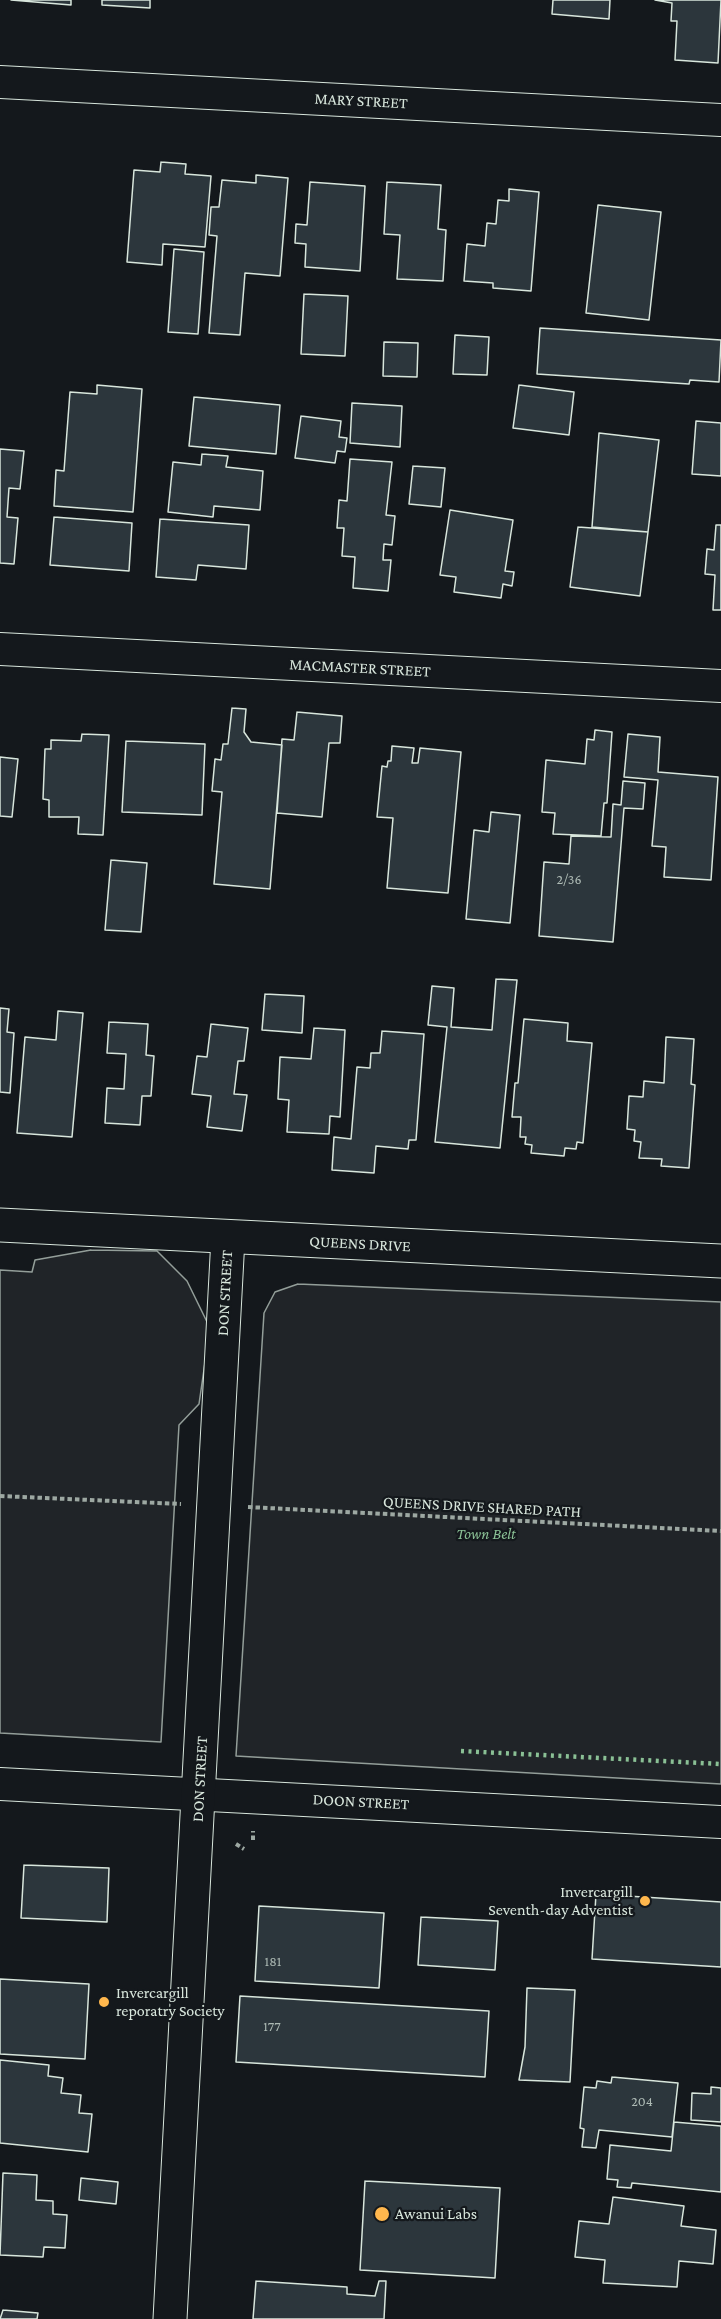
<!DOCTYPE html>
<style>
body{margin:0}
canvas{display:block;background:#14181c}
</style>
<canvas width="721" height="2319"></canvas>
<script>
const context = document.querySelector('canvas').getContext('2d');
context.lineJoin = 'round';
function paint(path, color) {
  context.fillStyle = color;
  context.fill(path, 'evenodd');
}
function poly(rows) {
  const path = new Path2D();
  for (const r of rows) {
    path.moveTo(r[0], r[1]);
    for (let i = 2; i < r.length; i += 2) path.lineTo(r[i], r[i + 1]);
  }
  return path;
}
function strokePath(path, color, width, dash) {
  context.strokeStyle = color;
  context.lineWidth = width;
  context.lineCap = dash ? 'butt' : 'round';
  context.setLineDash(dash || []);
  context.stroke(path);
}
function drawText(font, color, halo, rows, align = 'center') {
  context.font = font + ' "Crimson Pro",serif';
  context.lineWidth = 4.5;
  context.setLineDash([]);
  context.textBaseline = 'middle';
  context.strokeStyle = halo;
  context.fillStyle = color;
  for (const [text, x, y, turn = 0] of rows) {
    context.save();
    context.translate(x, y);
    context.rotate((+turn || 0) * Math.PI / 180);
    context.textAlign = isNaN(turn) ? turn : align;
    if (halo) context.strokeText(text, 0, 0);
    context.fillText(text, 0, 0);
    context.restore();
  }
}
const green = poly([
 [91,1250,157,1251,187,1281,210,1328,199,1404,179,1425,161,1742,0,1733,0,1270,32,1272,35,1260,91,1250],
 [298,1284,721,1302,721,1784,236,1756,264,1313,275,1292,298,1284]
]);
const building = poly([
 [11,0,71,0,71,5,11,0],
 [102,0,150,0,150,8,102,5,102,0],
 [553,0,610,0,609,19,552,14,553,0],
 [655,0,721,0,718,63,675,60,677,21,671,21,672,3,655,0],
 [161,162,186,164,185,174,211,176,205,247,163,244,162,265,127,262,134,170,160,172,161,162],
 [256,175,288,178,280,276,245,273,240,335,209,333,217,236,209,235,211,207,219,207,222,180,256,183,256,175],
 [310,182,365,186,360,271,305,267,306,244,295,243,296,224,307,225,310,182],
 [387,182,441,185,438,229,446,230,443,281,397,279,400,235,384,234,387,182],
 [509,189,539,192,531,291,493,288,493,283,464,281,467,244,485,246,487,223,496,224,498,200,509,201,509,189],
 [598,205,661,212,649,320,586,313,598,205],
 [174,249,204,252,198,334,168,332,174,249],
 [304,294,348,296,345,356,301,354,304,294],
 [540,328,721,340,719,382,690,380,689,384,537,374,540,328],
 [455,335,489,337,487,375,453,374,455,335],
 [384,342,418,343,417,377,383,376,384,342],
 [97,385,142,389,133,512,54,506,56,470,64,471,70,392,97,394,97,385],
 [519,385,574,392,569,435,513,428,519,385],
 [194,397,280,405,276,454,189,446,194,397],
 [352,403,402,406,400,447,350,443,352,403],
 [301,416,341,421,339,437,347,438,345,452,337,451,335,463,295,458,301,416],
 [696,421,721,423,721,476,692,474,696,421],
 [599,433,659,440,648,532,592,527,599,433],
 [0,449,24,451,20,489,9,488,7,517,18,518,14,564,0,563,0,449],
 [202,454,228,456,226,467,263,471,260,510,214,506,213,517,168,512,173,462,201,465,202,454],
 [350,459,392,462,386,515,395,516,392,545,384,544,383,560,391,560,388,591,353,588,355,557,342,556,344,528,337,528,339,500,347,501,350,459],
 [413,466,445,468,441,507,409,504,413,466],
 [450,510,513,520,505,571,514,572,512,586,503,584,501,598,454,592,456,577,440,575,450,510],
 [54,517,132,523,129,571,50,565,54,517],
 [160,519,249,525,246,569,198,565,196,580,156,577,160,519],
 [716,525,721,525,721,610,713,610,715,575,705,574,707,549,714,550,716,525],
 [578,527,648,532,640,596,570,587,578,527],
 [232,708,246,709,244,732,251,742,282,745,270,889,214,884,222,792,212,791,215,759,221,760,223,744,228,744,232,708],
 [297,712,342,716,340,743,329,743,322,817,277,813,282,739,294,740,297,712],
 [595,730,612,732,607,803,604,803,601,836,553,834,555,813,542,812,546,760,585,764,587,739,594,740,595,730],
 [82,734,109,735,103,835,78,834,79,817,49,817,49,800,43,799,45,749,51,749,51,740,81,741,82,734],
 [628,734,660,737,658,772,718,777,711,880,664,877,666,847,652,846,658,780,624,777,628,734],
 [126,741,205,744,202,815,122,812,126,741],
 [392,746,414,748,412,763,418,763,420,748,461,752,448,893,387,888,393,818,377,817,382,766,387,767,388,761,391,761,392,746],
 [0,757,18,759,12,817,0,816,0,757],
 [623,781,645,783,643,809,624,808,613,942,539,936,544,862,569,864,571,836,611,837,613,804,621,805,623,781],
 [491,812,520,815,510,923,466,919,474,830,489,832,491,812],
 [111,860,147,863,141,932,105,930,111,860],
 [496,979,517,980,500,1148,435,1142,447,1027,428,1025,432,986,454,988,451,1027,492,1030,496,979],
 [265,994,304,996,302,1033,262,1030,265,994],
 [0,1008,9,1009,7,1032,14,1033,10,1093,0,1092,0,1008],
 [58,1011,83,1013,72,1137,17,1133,25,1037,56,1040,58,1011],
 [524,1019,568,1023,567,1041,592,1043,583,1143,577,1142,576,1149,565,1148,564,1156,531,1153,532,1145,525,1144,526,1137,520,1137,521,1117,512,1117,515,1083,518,1083,524,1019],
 [109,1022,148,1024,146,1055,154,1056,151,1096,142,1096,140,1125,105,1123,107,1088,124,1089,126,1054,107,1053,109,1022],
 [211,1024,248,1028,244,1061,238,1061,234,1094,247,1095,242,1131,207,1127,211,1096,192,1094,197,1056,207,1057,211,1024],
 [314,1028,345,1030,340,1117,330,1116,329,1134,287,1132,289,1100,278,1099,280,1057,311,1059,314,1028],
 [382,1031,424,1034,416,1140,409,1140,408,1149,376,1146,374,1173,332,1170,334,1137,351,1139,357,1067,370,1068,371,1053,380,1053,382,1031],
 [666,1037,694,1039,691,1084,695,1085,689,1168,661,1166,662,1159,639,1158,641,1142,634,1141,635,1130,627,1129,629,1096,643,1097,644,1081,664,1083,666,1037],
 [24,1865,109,1868,107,1922,21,1918,24,1865],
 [596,1894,721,1902,721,1967,592,1959,596,1894],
 [259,1906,384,1913,379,1988,255,1981,259,1906],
 [421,1917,498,1921,495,1970,418,1965,421,1917],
 [0,1979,89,1984,85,2059,0,2054,0,1979],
 [527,1988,575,1990,570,2082,519,2080,525,2047,527,1988],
 [240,1996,489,2011,485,2077,236,2062,240,1996],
 [0,2060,49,2065,48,2076,63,2078,61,2093,81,2095,79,2113,92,2114,88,2152,0,2143,0,2060],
 [612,2077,678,2083,672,2137,599,2130,596,2148,582,2147,584,2129,580,2128,584,2087,596,2088,597,2081,611,2083,612,2077],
 [711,2087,721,2088,721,2122,691,2120,692,2093,711,2094,711,2087],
 [674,2122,721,2126,721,2192,632,2183,631,2188,617,2187,618,2180,607,2179,610,2145,671,2151,674,2122],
 [3,2173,37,2175,36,2200,53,2201,53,2214,67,2215,65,2248,44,2247,43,2257,0,2255,3,2173],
 [81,2178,118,2182,116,2204,79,2200,81,2178],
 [365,2181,500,2188,495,2278,360,2270,365,2181],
 [613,2197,684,2206,681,2226,716,2230,713,2264,679,2261,677,2287,603,2283,605,2260,575,2257,579,2221,609,2224,613,2197],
 [256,2281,347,2287,347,2294,375,2296,379,2281,386,2281,384,2319,253,2319,256,2281],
 [3,2310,38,2313,37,2319,0,2319,3,2310]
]);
const path = poly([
 [0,1496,181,1504],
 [248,1507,721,1531],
 [253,1840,253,1831],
 [236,1844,244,1849]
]);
const minor = poly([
 [0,82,721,120],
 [0,649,721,686],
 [0,1784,721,1822]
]);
const tertiary = poly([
 [170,2319,228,1238]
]);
const secondary = poly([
 [0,1225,721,1261]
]);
const hedge = poly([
 [461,1751,721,1764]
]);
const markers = [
 [645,1901,6,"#ffb74d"],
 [104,2002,6,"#ffb74d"],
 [382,2214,8,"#ffb74d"]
];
const numberNames = [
 ["2/36",569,880],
 ["181",273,1962],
 ["177",272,2027],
 ["204",642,2102]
];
const streetNames = [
 ["MARY STREET",361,101,3],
 ["MACMASTER STREET",360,668,3],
 ["QUEENS DRIVE",360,1244,3],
 ["DON STREET",225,1293,-87],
 ["QUEENS DRIVE SHARED PATH",482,1507,3],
 ["DON STREET",200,1779,-87],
 ["DOON STREET",361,1802,3]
];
const parkNames = [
 ["Town Belt",486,1534]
];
const poiNames = [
 ["Invercargill",633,1892,"right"],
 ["Seventh-day Adventist",633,1910,"right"],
 ["Invercargill",116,1993],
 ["reporatry Society",116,2011],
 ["Awanui Labs",395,2214]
];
paint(green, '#202428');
strokePath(green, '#939e99', 1.5);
paint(building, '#2c363c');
strokePath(building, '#d8e6dc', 1.5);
strokePath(minor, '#d8e6dc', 34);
strokePath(tertiary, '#d8e6dc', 35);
strokePath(secondary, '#d8e6dc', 35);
strokePath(path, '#9da8a2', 4, [4.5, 3]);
strokePath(minor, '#14181c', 32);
strokePath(tertiary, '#14181c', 33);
strokePath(secondary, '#14181c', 33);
strokePath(hedge, '#8ac095', 4.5, [3, 4.5]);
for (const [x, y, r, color] of markers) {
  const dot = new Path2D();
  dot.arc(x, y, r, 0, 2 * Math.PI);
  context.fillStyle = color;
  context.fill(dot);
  strokePath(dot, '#14181c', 2);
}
drawText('14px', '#adbab4', null, numberNames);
drawText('16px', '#d8e6dc', '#14181c', streetNames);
drawText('italic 16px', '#8ac095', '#14181c', parkNames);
drawText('16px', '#d8e6dc', '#14181c', poiNames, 'left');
</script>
